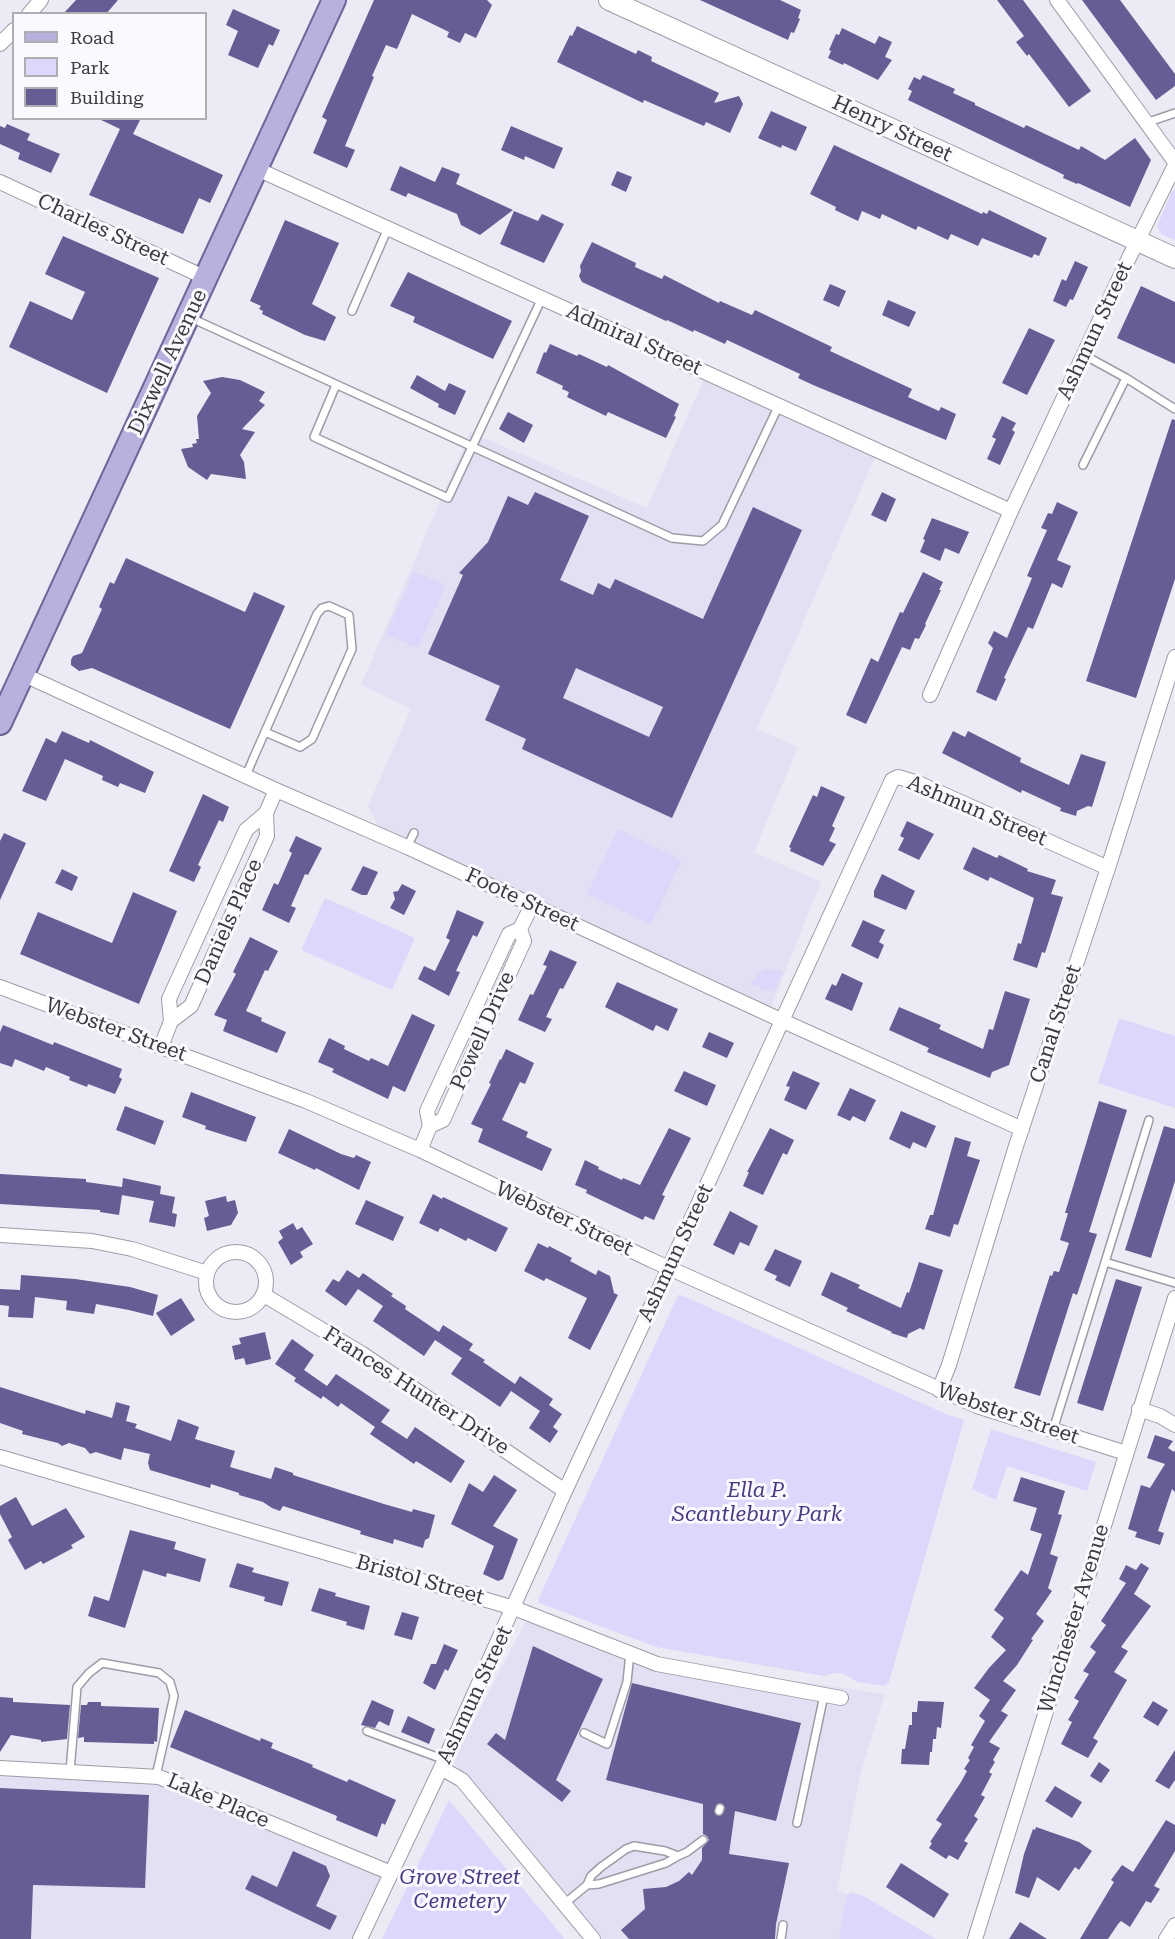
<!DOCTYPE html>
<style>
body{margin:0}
#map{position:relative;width:1175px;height:1939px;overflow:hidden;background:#ecebf5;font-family:"Roboto Serif",serif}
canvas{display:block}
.legend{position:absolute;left:12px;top:12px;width:195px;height:108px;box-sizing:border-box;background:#f9f9ff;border:2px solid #adadb2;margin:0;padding:8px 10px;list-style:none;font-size:18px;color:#3b3b3f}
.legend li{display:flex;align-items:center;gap:12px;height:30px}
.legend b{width:30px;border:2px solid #adadb2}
</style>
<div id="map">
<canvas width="1175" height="1939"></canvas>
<ul class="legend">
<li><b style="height:8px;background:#b9b0dd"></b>Road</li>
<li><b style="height:16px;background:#dcd8fb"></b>Park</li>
<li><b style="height:16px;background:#675c94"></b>Building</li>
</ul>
</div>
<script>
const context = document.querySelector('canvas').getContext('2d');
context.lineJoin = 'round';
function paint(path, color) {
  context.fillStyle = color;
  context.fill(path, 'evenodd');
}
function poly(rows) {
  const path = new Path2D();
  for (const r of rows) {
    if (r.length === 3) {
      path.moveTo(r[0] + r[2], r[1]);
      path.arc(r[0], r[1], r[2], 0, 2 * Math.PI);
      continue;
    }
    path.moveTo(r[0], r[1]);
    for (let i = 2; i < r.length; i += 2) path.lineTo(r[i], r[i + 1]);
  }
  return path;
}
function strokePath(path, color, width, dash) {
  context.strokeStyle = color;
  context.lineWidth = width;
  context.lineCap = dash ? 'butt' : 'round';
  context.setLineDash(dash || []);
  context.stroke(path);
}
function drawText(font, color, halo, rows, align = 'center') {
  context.font = font + ' "Roboto Serif",serif';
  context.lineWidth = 6;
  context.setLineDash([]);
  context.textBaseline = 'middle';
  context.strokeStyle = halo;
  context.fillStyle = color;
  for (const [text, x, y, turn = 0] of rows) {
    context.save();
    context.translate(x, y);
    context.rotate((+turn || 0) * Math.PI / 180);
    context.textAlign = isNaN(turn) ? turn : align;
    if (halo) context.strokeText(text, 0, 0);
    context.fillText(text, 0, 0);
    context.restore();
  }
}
const built = poly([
 [707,372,878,450,757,729,798,747,754,852,821,882,768,1015,383,836,368,806,411,709,361,685,470,432,647,508],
 [529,1615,654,1660,885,1694,860,1775,837,1890,856,1898,928,1939,596,1939,453,1761],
 [0,1768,159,1777,391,1873,360,1939,0,1939]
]);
const green = poly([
 [1175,190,1175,240,1161,234,1157,226,1172,191],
 [414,571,446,585,418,648,386,635],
 [618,829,682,860,651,925,587,894],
 [325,898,415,938,392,990,301,950],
 [772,969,781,970,782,972,775,990,771,992,750,984,757,975,764,970],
 [1119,1018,1175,1036,1175,1108,1098,1083],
 [678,1295,681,1295,946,1414,964,1420,889,1682,885,1686,857,1682,844,1674,836,1673,824,1676,656,1647,539,1603,538,1600],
 [991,1429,1096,1462,1087,1491,1007,1466,996,1500,972,1489],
 [449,1800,565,1939,382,1939],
 [850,1892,862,1895,936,1939,840,1939,839,1935,847,1897]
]);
const building = poly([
 [76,0,118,0,106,14,63,14],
 [374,0,487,0,492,5,476,38,465,33,460,43,447,37,449,32,412,14,397,49,386,45,372,76,374,77,345,146,355,150,347,168,313,153,327,120,322,117],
 [700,0,780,0,801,10,798,18,800,19,794,33,791,32,788,40],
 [997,0,1023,0,1091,91,1069,107,1029,54,1027,56,1016,42,1024,36],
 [1082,0,1120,0,1175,74,1175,86,1156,100],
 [233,9,280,30,273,46,269,44,258,68,228,55,238,31,226,25],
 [577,26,636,54,638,50,652,57,651,61,719,93,714,103,739,96,743,104,730,133,706,122,704,126,644,100,643,103,557,62,570,35,572,36],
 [842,28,875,44,879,36,892,42,885,57,892,60,878,80,844,63,843,65,828,58,831,51,829,50,836,34,839,35],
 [923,75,955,89,953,93,975,103,975,105,1024,128,1026,125,1079,150,1081,146,1105,160,1135,138,1151,160,1130,207,1078,183,1077,184,1063,178,1064,175,1056,171,908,100,912,91,908,89,914,77,920,80],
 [771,111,807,127,796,151,782,145,781,148,758,138],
 [97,118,141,118,133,134,223,175,210,203,199,198,183,234,89,195,120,129],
 [7,124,30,134,27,140,60,154,51,173,18,159,20,153,0,144,0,126,5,128],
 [511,126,563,148,554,169,525,156,524,160,501,150],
 [834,145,982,214,983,212,987,214,989,210,1041,235,1047,238,1039,256,1034,254,1032,258,982,238,978,246,951,234,948,240,918,226,916,230,882,214,880,219,862,211,858,221,835,210,836,207,810,194],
 [400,166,435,182,442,167,460,174,456,184,513,210,480,235,461,225,457,214,408,193,406,197,390,190],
 [617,171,632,177,626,192,611,185],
 [514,211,538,221,542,214,564,224,544,263,500,244],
 [285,220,339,243,312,304,336,317,325,341,305,335,262,314,263,311,259,309,261,306,250,301],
 [63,236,159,278,107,393,9,347,30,301,72,320,85,292,45,274],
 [592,242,636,263,635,267,662,279,664,275,719,303,720,301,752,315,755,310,832,347,830,351,912,389,908,397,939,411,941,407,956,414,946,440,813,385,798,378,800,374,727,340,725,344,694,330,693,332,667,320,666,321,582,282,579,276,581,271,580,266],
 [1075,261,1088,267,1073,300,1070,299,1066,307,1053,301,1062,279,1066,281],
 [408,272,512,321,493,359,413,322,415,317,390,306],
 [830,284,846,291,839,307,823,300],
 [1141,286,1175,302,1175,364,1117,338],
 [888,300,916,312,909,327,882,315],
 [1029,328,1055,340,1027,395,1002,383],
 [550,344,577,356,579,354,607,367,608,365,679,404,674,416,676,417,666,438,608,412,606,416,579,403,567,397,569,392,562,389,563,386,536,373,544,352,546,353],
 [417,375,445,391,449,383,466,391,455,415,438,407,439,404,410,388],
 [222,377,240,380,265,392,259,401,265,405,242,429,255,432,240,455,244,462,246,479,211,474,207,480,188,467,181,449,193,447,192,444,197,443,196,439,199,439,197,416,211,393,203,381],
 [508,412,533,425,524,443,499,429],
 [1002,416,1016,423,1012,430,1015,432,1000,465,987,459,996,439,992,437],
 [1172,419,1175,420,1175,579,1136,698,1086,681],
 [535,492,589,516,560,580,593,595,598,583,610,589,615,579,703,619,753,507,802,530,672,818,522,749,526,739,485,720,500,686,428,654,463,575,459,573,488,542,508,496,528,505],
 [576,668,663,707,649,737,563,698],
 [882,492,896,499,886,522,871,515],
 [1057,502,1078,512,1057,560,1071,566,1062,588,1052,583,1033,629,1028,627,1004,678,1006,679,996,701,976,692,993,648,988,643,994,631,1007,638,1032,578,1027,576,1047,530,1041,528,1048,513,1052,514],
 [932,518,969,532,959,554,945,548,940,561,920,552,925,540,923,539],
 [126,558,245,612,254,592,285,606,230,729,92,668,79,671,71,665,71,660,73,656,82,653,102,609,99,607,110,582,114,584],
 [923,572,943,582,939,590,941,590,925,624,926,625,919,639,915,638,910,650,902,647,866,724,846,715,871,658,878,662,900,612,903,613],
 [62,731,89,743,90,740,154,772,145,793,120,783,118,787,102,780,103,776,65,759,46,801,22,791,46,738,56,743],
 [953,731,965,737,968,731,1021,758,1020,762,1069,785,1081,754,1106,762,1092,807,1088,806,1077,811,1076,816,1060,811,1061,808,1022,790,1021,793,942,753],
 [821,786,845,797,832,826,835,828,829,841,836,844,823,866,790,851,791,848,789,847,813,795,817,797],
 [203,794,229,807,223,822,219,820,198,865,201,867,194,882,169,871],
 [907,821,934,834,919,860,898,850,904,838,900,836],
 [4,833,26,843,0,900,0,841],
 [296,836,322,848,308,875,305,874,291,906,296,908,289,923,262,910,274,883,278,885,292,853,289,851],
 [973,847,997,858,999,855,1028,869,1027,871,1056,880,1051,894,1063,897,1045,953,1042,952,1037,968,1013,960,1018,943,1021,944,1034,898,990,877,988,881,963,869],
 [363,866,378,872,367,895,362,895,351,890],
 [62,869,78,877,72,891,55,883],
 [882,874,915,891,906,910,874,897,874,891],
 [402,884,416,891,404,915,390,908,395,899,393,892,398,891],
 [133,892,177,911,139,1004,20,954,38,912,112,943],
 [457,910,484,922,477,937,473,935,456,971,460,972,449,996,418,979,424,966,435,971,450,940,446,938],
 [863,920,885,930,879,942,884,945,878,959,851,946],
 [250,937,278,951,268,971,265,970,246,1011,262,1018,261,1021,286,1032,277,1053,223,1031,227,1020,214,1015,236,974,233,972],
 [550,950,577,962,563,989,560,988,546,1017,552,1019,545,1032,518,1020,530,994,533,995,547,966,543,965],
 [842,973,863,983,852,1011,825,999,832,984,836,986],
 [617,982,678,1009,668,1031,656,1025,653,1031,605,1007],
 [1005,991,1030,999,1009,1065,992,1072,990,1078,927,1052,929,1048,889,1030,899,1007,941,1025,939,1029,983,1049,989,1029,993,1030],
 [412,1014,435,1025,405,1092,393,1086,388,1099,332,1072,334,1069,318,1062,329,1038,345,1046,344,1049,369,1061,371,1058,388,1066],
 [3,1025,53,1045,54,1042,122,1069,119,1077,122,1079,115,1094,88,1084,87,1087,69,1080,70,1077,46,1067,44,1071,15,1059,12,1067,0,1063,0,1032],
 [709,1032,734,1043,727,1058,702,1047],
 [506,1049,534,1063,525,1084,520,1082,502,1120,528,1132,526,1137,552,1149,542,1171,478,1142,483,1129,471,1124,491,1084,489,1083,500,1059,501,1060],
 [684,1071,716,1085,707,1106,674,1091],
 [793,1071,820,1083,806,1110,784,1100,790,1087,786,1086],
 [850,1088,876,1100,865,1122,853,1116,850,1121,837,1115],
 [191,1092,256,1117,246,1142,205,1129,206,1126,182,1117],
 [1099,1101,1127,1110,1089,1232,1097,1234,1077,1295,1073,1293,1040,1396,1014,1388,1050,1275,1052,1276,1054,1271,1059,1272,1069,1243,1060,1240,1068,1213,1065,1213],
 [125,1106,164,1121,155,1145,116,1130],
 [901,1111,936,1126,926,1148,913,1142,910,1149,889,1139],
 [1164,1126,1175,1129,1175,1181,1151,1258,1125,1250],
 [669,1128,691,1138,662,1195,665,1196,654,1220,645,1216,643,1220,626,1212,586,1193,587,1190,575,1185,585,1160,599,1167,598,1169,622,1180,623,1178,640,1185],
 [770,1128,794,1140,787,1155,783,1153,763,1195,743,1186,749,1172,747,1172],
 [289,1129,341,1154,354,1158,356,1155,371,1162,359,1190,316,1168,315,1170,278,1153],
 [955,1137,971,1142,967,1156,980,1160,958,1225,954,1224,950,1237,925,1229,930,1215,933,1215],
 [0,1174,86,1179,86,1182,122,1187,123,1178,161,1186,160,1194,175,1197,172,1213,177,1214,175,1227,149,1222,154,1201,122,1195,119,1215,100,1212,100,1210,0,1204],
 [433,1194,442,1199,443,1197,508,1228,496,1252,468,1238,466,1241,440,1228,438,1232,419,1223],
 [226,1196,227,1202,235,1200,238,1213,231,1225,207,1231,204,1218,209,1216,205,1201],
 [366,1200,404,1217,393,1241,355,1224],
 [730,1211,758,1226,749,1246,740,1242,734,1255,713,1245],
 [293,1223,297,1230,302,1227,313,1244,300,1252,303,1257,291,1265,278,1242,283,1238,279,1231],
 [538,1243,548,1248,549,1246,572,1258,570,1261,596,1275,598,1270,610,1276,614,1293,618,1295,590,1350,568,1338,587,1298,546,1278,544,1281,524,1271],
 [775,1249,802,1261,790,1287,775,1280,777,1276,764,1270],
 [919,1262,943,1270,924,1330,920,1328,908,1334,907,1338,891,1333,892,1332,846,1311,848,1308,821,1295,831,1272,860,1285,858,1288,901,1308,907,1292,909,1293],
 [347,1270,359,1278,363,1273,393,1294,391,1296,406,1306,405,1309,439,1332,443,1325,473,1344,469,1350,485,1360,483,1362,515,1384,520,1376,553,1399,549,1405,562,1414,553,1427,558,1431,550,1443,529,1428,540,1411,511,1391,500,1407,484,1396,451,1374,462,1358,435,1340,424,1356,373,1321,383,1306,358,1289,346,1306,325,1291,333,1279,339,1282],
 [21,1275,75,1279,130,1287,158,1295,153,1316,129,1310,96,1304,94,1314,66,1310,67,1301,35,1297,33,1318,8,1317,9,1306,0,1305,0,1289,20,1290],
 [1116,1279,1142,1287,1103,1411,1077,1403],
 [181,1298,195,1320,171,1336,156,1313],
 [265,1332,271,1359,246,1365,244,1358,235,1360,232,1346,241,1344,239,1338],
 [292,1339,314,1355,304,1370,327,1386,336,1374,390,1410,381,1422,407,1439,415,1427,465,1461,451,1483,416,1461,414,1464,370,1434,375,1427,341,1403,338,1407,323,1396,321,1399,294,1381,296,1378,275,1364],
 [0,1387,85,1414,86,1410,112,1418,116,1402,130,1406,126,1421,137,1424,135,1428,171,1441,178,1419,199,1427,195,1439,235,1451,230,1467,271,1479,275,1467,293,1473,293,1475,384,1504,412,1512,413,1509,435,1515,429,1538,425,1540,423,1548,394,1539,393,1544,360,1534,361,1531,283,1506,280,1511,272,1508,263,1502,239,1495,239,1493,211,1484,210,1488,150,1470,148,1463,150,1454,124,1448,121,1460,96,1452,90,1454,85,1448,69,1443,62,1446,58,1443,22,1434,23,1431,0,1423],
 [1155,1435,1173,1441,1168,1448,1174,1452,1175,1450,1175,1492,1172,1489,1158,1531,1164,1533,1160,1545,1135,1537,1137,1532,1128,1529,1141,1485,1150,1488,1165,1464,1147,1458],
 [494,1475,517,1490,493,1526,518,1539,503,1579,498,1581,483,1574,494,1546,451,1524,469,1483,483,1492],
 [1021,1477,1065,1491,1058,1514,1062,1515,1050,1554,1058,1557,1048,1588,1052,1591,1036,1614,1044,1621,1031,1639,1033,1640,1017,1665,1003,1681,1016,1690,1001,1711,1008,1715,989,1742,1000,1748,993,1760,995,1762,989,1772,992,1774,981,1795,985,1797,974,1816,978,1819,964,1841,968,1843,958,1860,949,1855,946,1859,929,1848,932,1843,930,1842,942,1824,936,1820,961,1782,967,1771,964,1769,970,1760,968,1758,974,1747,971,1745,985,1721,979,1716,990,1700,974,1688,989,1668,1006,1650,991,1637,1004,1618,994,1610,1021,1570,1028,1575,1042,1534,1030,1530,1037,1508,1013,1501],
 [16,1497,32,1526,66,1508,85,1537,71,1545,73,1548,43,1564,41,1561,25,1570,8,1540,12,1537,0,1514,0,1506],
 [130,1530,176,1542,174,1549,206,1559,200,1582,167,1573,166,1577,143,1570,125,1628,88,1616,94,1596,109,1601],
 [237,1563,254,1568,252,1572,289,1582,282,1606,264,1601,265,1597,229,1587],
 [1141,1563,1149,1568,1134,1594,1151,1606,1121,1647,1128,1651,1114,1672,1127,1680,1093,1738,1098,1741,1088,1758,1061,1744,1072,1722,1068,1720,1079,1701,1074,1698,1089,1674,1083,1671,1096,1652,1090,1647,1106,1625,1101,1621,1126,1583,1119,1579,1126,1565,1136,1570],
 [319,1588,336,1593,335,1596,370,1606,364,1630,346,1625,347,1622,311,1611],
 [402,1612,419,1617,412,1640,394,1635],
 [444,1644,458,1650,448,1671,445,1669,435,1690,423,1683,431,1664,436,1664],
 [533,1646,603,1679,556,1780,571,1791,562,1802,487,1744,496,1733,505,1740],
 [632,1683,801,1723,776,1821,735,1811,729,1854,789,1863,776,1924,775,1939,629,1939,621,1930,645,1909,643,1889,666,1887,679,1881,689,1872,692,1875,702,1860,702,1848,709,1840,707,1836,703,1834,703,1804,606,1780],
 [0,1697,13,1698,13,1702,70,1705,67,1739,41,1742,41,1740,11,1735,0,1752],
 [372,1700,394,1710,389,1726,379,1721,375,1728,361,1725],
 [918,1701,944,1702,941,1728,937,1727,936,1739,933,1739,932,1752,930,1752,929,1765,901,1764,902,1749,905,1749,909,1725,912,1725,912,1712,917,1712],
 [1153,1701,1168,1710,1158,1726,1143,1717],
 [88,1702,101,1702,101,1706,159,1708,157,1742,154,1741,154,1744,84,1742,84,1737,78,1738,81,1705,87,1705],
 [185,1710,260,1741,261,1738,273,1743,271,1748,313,1765,312,1767,347,1782,349,1779,396,1800,385,1825,382,1823,377,1837,336,1820,337,1816,170,1747],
 [408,1716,435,1729,429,1744,401,1732],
 [1175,1750,1175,1780,1169,1789,1155,1781],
 [1099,1762,1110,1770,1101,1783,1090,1776],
 [1055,1786,1082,1802,1072,1818,1045,1801],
 [0,1788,149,1795,145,1888,33,1885,31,1939,0,1939],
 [1166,1820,1175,1825,1175,1851,1154,1886,1160,1889,1151,1903,1146,1901,1130,1927,1121,1921,1118,1924,1108,1939,1080,1939,1114,1882,1111,1880,1122,1865,1133,1872],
 [1036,1827,1079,1842,1092,1851,1079,1870,1075,1867,1059,1891,1037,1877,1029,1898,1015,1893,1024,1854,1033,1829,1035,1830],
 [293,1851,326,1866,330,1876,316,1906,337,1916,330,1930,245,1889,252,1875,277,1887],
 [901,1863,949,1894,934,1918,886,1887],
 [1020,1922,1047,1939,1009,1939]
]);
const service = poly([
 [1146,123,1175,113],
 [352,311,388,228],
 [191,318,672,538,703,541,722,525,779,405],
 [1126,378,1175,409],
 [336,385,314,437,448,498,542,298],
 [1083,465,1126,378,1084,355],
 [246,776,253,759,317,614,322,608,329,606,349,615,352,649,312,739,300,747,265,732],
 [407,847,414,833],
 [1105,1262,1175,1283],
 [1053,1430,1149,1120],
 [367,1731,445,1760],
 [584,1733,607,1744,627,1682,630,1653],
 [70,1772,77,1687,89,1673,102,1663,159,1673,170,1682,174,1696,156,1776],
 [719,1811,720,1808],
 [797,1823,824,1695],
 [678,1856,687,1852,703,1840],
 [564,1904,587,1885,599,1884,666,1863,678,1856,665,1851,634,1846,626,1849,601,1867,591,1876,587,1885],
 [781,1939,783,1925]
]);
const minor = poly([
 [1057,0,1175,162],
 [29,14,41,0],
 [0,44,14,30],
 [257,169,1011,511],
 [0,182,206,278],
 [22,674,276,790,407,847,783,1021,1022,1129],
 [930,695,1011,511,1125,266,1175,165],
 [0,987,306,1101,420,1150,651,1260,977,1406,1126,1453],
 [171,1021,191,1006,267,836,266,813,276,790],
 [161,1047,171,1021,169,999,246,830,266,813],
 [430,1126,443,1120,524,941,520,929,532,905],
 [420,1150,430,1126,427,1111,509,934,520,929],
 [0,1235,92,1241,132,1249,207,1273],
 [236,1282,30],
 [264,1295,361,1353,565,1491],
 [939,1390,949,1365,1016,1146,1108,868,1175,657],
 [1139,1409,1160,1416,1175,1425],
 [0,1457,514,1608,657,1664,841,1698],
 [0,1768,159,1777,391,1873],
 [441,1768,462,1780,593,1939],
 [360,1939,441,1768,565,1491,669,1268,892,780,898,777,918,783,1108,868],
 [975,1939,1175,1298],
 [1166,1939,1175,1925]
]);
const secondary = poly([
 [609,0,1175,258]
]);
const primary = poly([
 [0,723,334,0]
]);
const streetNames = [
 ["Henry Street",892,129,25],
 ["Charles Street",103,230,25],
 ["Ashmun Street",1095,331,-65],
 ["Admiral Street",634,340,24],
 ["Dixwell Avenue",168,362,-65],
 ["Ashmun Street",977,811,23],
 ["Foote Street",522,900,25],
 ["Daniels Place",229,922,-66],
 ["Canal Street",1056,1024,-72],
 ["Webster Street",116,1030,20],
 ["Powell Drive",483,1031,-66],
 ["Webster Street",564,1219,25],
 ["Ashmun Street",676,1253,-65],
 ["Frances Hunter Drive",416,1391,33],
 ["Webster Street",1008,1414,19],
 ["Bristol Street",420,1580,16],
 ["Winchester Avenue",1074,1619,-73],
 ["Ashmun Street",475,1695,-65],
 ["Lake Place",218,1801,23]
];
const parkNames = [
 ["Ella P.",757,1491],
 ["Scantlebury Park",757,1515],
 ["Grove Street",460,1878],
 ["Cemetery",460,1902]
];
paint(built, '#e2e0f2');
paint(green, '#dcd8fb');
paint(building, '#675c94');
strokePath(service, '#9d9ca6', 10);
strokePath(minor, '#9d9ca6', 16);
strokePath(secondary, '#9d9ca6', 22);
strokePath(primary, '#6f6597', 26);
strokePath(service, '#fff', 7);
strokePath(minor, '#fff', 14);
strokePath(secondary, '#fff', 20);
strokePath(primary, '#b9b0dd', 22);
drawText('21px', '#3b3b3f', '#f9f9ff', streetNames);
drawText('italic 21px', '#4b3982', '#f9f9ff', parkNames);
</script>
